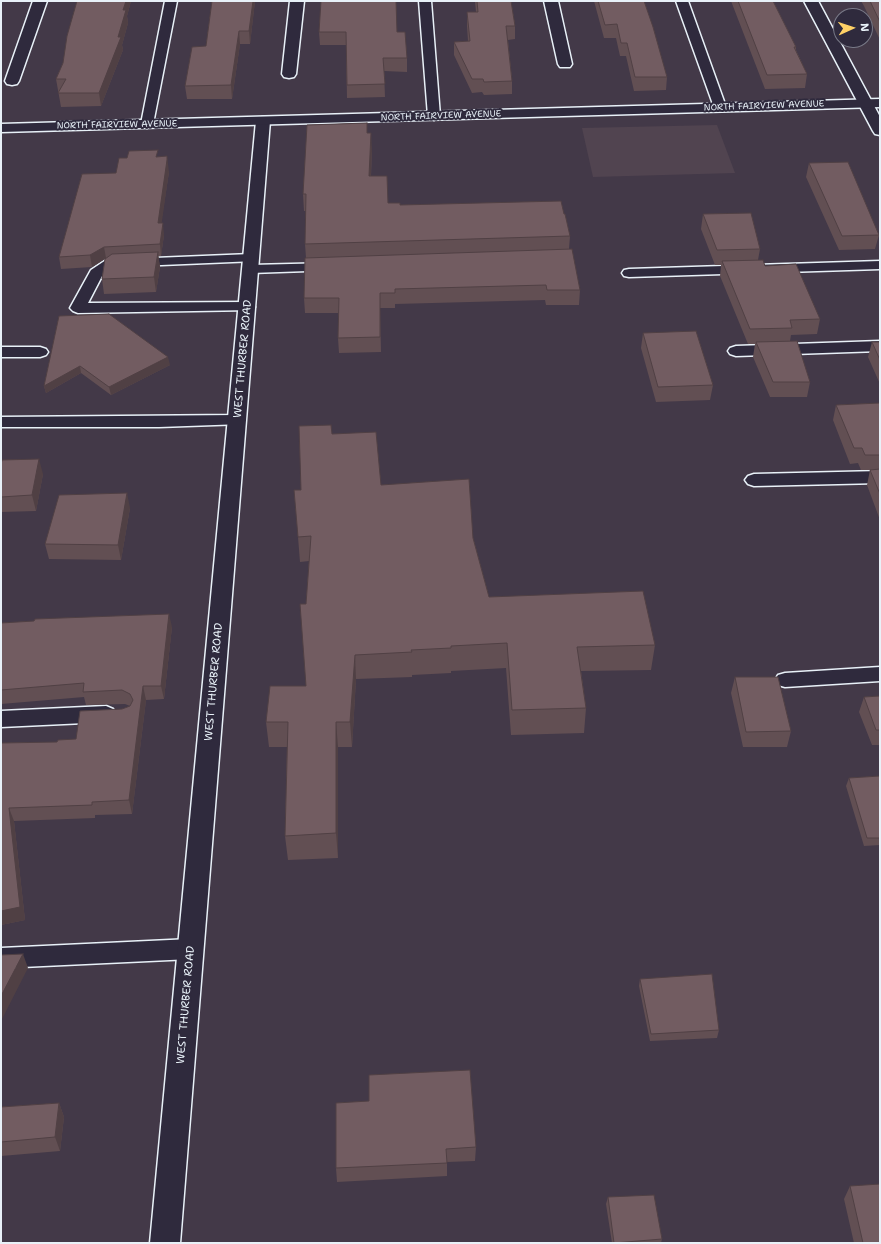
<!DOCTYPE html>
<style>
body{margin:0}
#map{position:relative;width:881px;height:1244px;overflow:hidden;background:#433948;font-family:"Shantell Sans",sans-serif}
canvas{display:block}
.frame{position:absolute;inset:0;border:2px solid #e8f1f8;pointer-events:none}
.north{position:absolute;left:833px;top:8px;width:40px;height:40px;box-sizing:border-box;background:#2f2a3d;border:1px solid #797a88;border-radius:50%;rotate:87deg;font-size:11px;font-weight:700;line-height:16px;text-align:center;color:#e8f1f8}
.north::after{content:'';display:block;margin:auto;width:14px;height:18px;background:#ffd166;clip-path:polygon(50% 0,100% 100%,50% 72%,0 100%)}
</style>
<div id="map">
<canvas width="881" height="1244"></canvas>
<div class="frame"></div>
<div class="north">N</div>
</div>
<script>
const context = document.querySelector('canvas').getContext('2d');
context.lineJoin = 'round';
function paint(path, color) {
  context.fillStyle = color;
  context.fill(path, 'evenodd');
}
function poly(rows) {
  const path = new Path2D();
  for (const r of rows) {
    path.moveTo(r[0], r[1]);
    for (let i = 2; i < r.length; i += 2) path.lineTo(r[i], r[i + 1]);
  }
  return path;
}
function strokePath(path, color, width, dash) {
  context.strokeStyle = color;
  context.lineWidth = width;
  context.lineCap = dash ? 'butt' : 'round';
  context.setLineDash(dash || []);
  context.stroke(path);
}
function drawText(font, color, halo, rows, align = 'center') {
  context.font = font + ' "Shantell Sans",sans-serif';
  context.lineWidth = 4;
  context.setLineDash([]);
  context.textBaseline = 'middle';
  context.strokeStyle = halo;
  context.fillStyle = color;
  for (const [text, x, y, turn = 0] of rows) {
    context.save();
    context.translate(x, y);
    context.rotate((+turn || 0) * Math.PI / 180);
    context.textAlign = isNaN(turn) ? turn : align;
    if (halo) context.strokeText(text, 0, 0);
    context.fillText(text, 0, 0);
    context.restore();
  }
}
const built = poly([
 [717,125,735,173,593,177,582,128]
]);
const service = poly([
 [165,1,177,1,153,124,147,128,141,124,165,1],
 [419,1,431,1,440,116,434,120,428,116,419,1],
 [676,1,688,1,726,107,724,110,716,110,714,107,676,1],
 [251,254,256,255,258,258,256,261,114,267,102,276,88,303,247,302,252,304,255,307,252,310,78,313,73,311,70,308,91,270,106,260,251,254],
 [880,261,880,269,629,277,624,276,622,273,624,270,629,269,880,261],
 [331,263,336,264,338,267,336,270,251,273,246,272,244,269,246,266,251,265,331,263],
 [880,341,880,351,736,356,730,354,728,351,730,348,736,346,880,341],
 [1,347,40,347,46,349,48,352,46,355,40,357,1,357,1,347],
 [237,415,243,416,245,420,243,424,159,427,1,427,1,417,237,415],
 [880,471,880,483,754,486,748,484,745,480,748,476,754,474,880,471],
 [880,667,880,681,785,687,778,685,775,680,778,675,785,673,880,667],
 [106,706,113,709,116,714,113,719,106,722,1,727,1,711,106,706],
 [191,939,199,942,203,949,199,956,191,959,1,968,1,948,191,939]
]);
const minor = poly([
 [33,1,47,1,19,81,17,84,12,85,7,84,5,81,33,1],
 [290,1,304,1,296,74,294,77,289,78,284,77,282,74,290,1],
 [544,1,558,1,572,64,570,67,560,67,558,64,544,1],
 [804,1,818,1,880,117,880,135,875,134,873,131,804,1],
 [263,117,268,118,270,121,180,1243,150,1243,256,121,258,118,263,117]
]);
const tertiary = poly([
 [880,99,880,107,1,132,1,124,880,99]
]);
const wall = poly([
 [77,1,131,1,127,16,128,23,122,45,123,50,101,106,61,107,56,79,63,63],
 [212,1,255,1,250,44,240,44,232,99,187,99,185,86,206,46],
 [475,1,511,1,515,26,515,39,508,40,512,81,512,94,484,95,482,92,472,93,454,55,454,42,468,41,467,26,467,12,476,12],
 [594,1,644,1,667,77,666,90,634,91,626,56,620,56,616,38,604,38],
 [731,1,773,1,796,47,796,50,807,74,805,88,765,89],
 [861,1,880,1,880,40,864,6],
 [319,32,397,32,407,58,407,72,384,71,385,97,347,98,346,45,320,45],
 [367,133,372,149,371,176,388,203,400,205,564,214,570,236,569,249,580,290,579,305,546,305,545,300,395,304,395,308,380,308,381,352,339,353,338,338,338,313,305,313,304,298,306,258,305,244,306,211,304,211,303,194],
 [159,157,169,172,161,223,164,235,161,256,158,256,160,267,156,292,104,294,102,279,105,259,92,267,61,269,59,257,116,173],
 [809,163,879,235,875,249,839,250,806,177],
 [703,214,760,249,758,260,820,319,817,334,791,335,790,341,810,382,807,397,770,397,753,357,755,344,748,344,720,276,721,265,715,265,701,229],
 [59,316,170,365,111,395,81,373,46,393,44,386],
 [643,333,713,385,710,400,656,402,641,348],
 [872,342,880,342,880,384,868,357],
 [880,403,880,520,867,485,870,470,861,470,858,463,850,464,833,420,836,405],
 [332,434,381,485,473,538,489,597,655,645,651,670,581,671,586,708,584,733,511,735,506,668,451,671,451,673,412,675,412,677,356,679,352,747,338,747,338,858,288,860,285,836,287,747,269,747,266,722,306,686,306,604,309,561,300,562,298,537,301,490],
 [1,465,43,474,36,511,1,512],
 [130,508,121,560,49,559,45,544],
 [1,623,172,627,164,699,146,700,132,814,95,815,95,818,14,821,25,920,1,925,1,743,57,742,76,739,122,709,130,706,125,704,86,705,84,697,1,704],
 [735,677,791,731,787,747,743,747,731,693],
 [880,696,880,745,872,745,859,712,864,697],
 [880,776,880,845,864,846,846,786,849,778],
 [640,979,719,1030,717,1038,650,1041,639,986],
 [59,1103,64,1117,60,1151,1,1156,1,1107],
 [336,1103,476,1147,475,1161,447,1162,447,1176,337,1182,336,1168],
 [850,1186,880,1243,854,1243,844,1199],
 [608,1197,662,1239,661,1243,612,1243,606,1204]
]);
const shadedWall = poly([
 [126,1,131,1,127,16,128,23,122,45,123,50,101,106,99,93,118,37,123,10],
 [253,1,255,1,250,44,249,31],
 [239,31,240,44,232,99,231,85],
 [371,133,372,149,370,193,369,176],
 [167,156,169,172,160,235,158,223],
 [163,223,164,235,161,256,160,244],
 [104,247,106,258,92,267,90,255],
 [158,252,160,267,156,292,154,277],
 [168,357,170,365,111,395,109,387],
 [80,366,81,373,46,393,44,386],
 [39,459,43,474,36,511,32,495],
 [127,493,130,508,121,560,118,545],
 [169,614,172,627,164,699,161,686],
 [355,655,356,679,352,747,350,722],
 [143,686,146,700,132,814,129,800],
 [336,722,338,747,338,858,336,833],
 [9,808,14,821,25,920,1,925,1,911],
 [23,954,28,968,1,1021,1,996],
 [59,1103,64,1117,60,1151,55,1137]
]);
const building = poly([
 [77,1,126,1,123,10,126,10,118,37,121,37,99,93,58,93,66,79,56,79,63,63,67,36,77,1],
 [212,1,253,1,249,31,239,31,231,85,185,86,192,47,206,46,212,1],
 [321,1,396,1,397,32,405,32,407,58,383,58,385,84,347,85,346,32,319,32,321,1],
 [477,1,511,1,515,26,506,26,512,81,484,82,483,79,472,79,454,42,470,41,467,12,478,12,477,1],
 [598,1,644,1,653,27,667,77,635,77,627,43,621,43,617,24,605,25,598,1],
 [738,1,773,1,796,47,794,47,807,74,767,75,738,1],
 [870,1,880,1,880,22,870,1],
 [367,123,367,133,371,133,369,176,387,176,388,203,400,203,400,205,561,201,564,214,565,214,570,236,305,244,306,194,303,194,307,125,367,123],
 [158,150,156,157,167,156,167,160,158,223,163,223,160,244,104,247,90,255,59,257,82,174,116,173,119,158,127,158,129,151,158,150],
 [848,162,879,235,842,236,809,163,848,162],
 [751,213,760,249,717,250,703,214,751,213],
 [572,249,580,290,547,290,546,285,395,289,395,293,380,293,380,337,338,338,339,298,304,298,305,258,572,249],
 [158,252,154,277,102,279,105,259,112,254,158,252],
 [763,260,765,266,796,264,820,319,790,320,792,328,750,329,722,261,763,260],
 [109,314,168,357,109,387,80,366,44,386,59,316,109,314],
 [696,331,713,385,658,387,643,333,696,331],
 [797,341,810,382,773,382,756,342,797,341],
 [872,342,880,342,880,360,872,342],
 [880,403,880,455,865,455,862,448,854,448,836,405,880,403],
 [331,425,332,434,376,432,381,485,469,479,473,538,489,597,643,591,655,645,577,647,586,708,512,710,507,643,451,646,451,648,411,650,412,652,355,655,350,722,336,722,336,833,285,836,288,722,266,722,270,686,306,686,300,604,306,604,311,536,298,537,294,490,301,490,299,426,331,425],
 [39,459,32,495,1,497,1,465,2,460,39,459],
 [880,469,880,494,870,470,880,469],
 [127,493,118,545,45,544,59,495,127,493],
 [169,614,161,686,143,686,129,800,92,802,92,805,9,808,20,907,1,911,1,743,57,742,58,740,76,739,80,711,122,709,130,706,133,700,130,694,122,690,83,692,84,683,1,690,1,623,34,621,35,619,169,614],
 [735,677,778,677,791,731,746,732,735,677],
 [880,696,880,730,876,730,864,697,880,696],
 [880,776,880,838,867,838,849,778,880,776],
 [23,954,1,996,1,955,23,954],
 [712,974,719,1030,651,1034,640,979,712,974],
 [470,1070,476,1147,446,1149,447,1163,336,1168,336,1103,369,1101,369,1075,470,1070],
 [59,1103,55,1137,1,1142,1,1107,59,1103],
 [880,1184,880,1243,863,1243,850,1186,880,1184],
 [654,1195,662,1239,614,1243,608,1197,654,1195]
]);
const farStreetnames = [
 ["NORTH FAIRVIEW AVENUE",764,106,-2],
 ["NORTH FAIRVIEW AVENUE",441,116,-2],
 ["NORTH FAIRVIEW AVENUE",117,125,-1]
];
const streetNames = [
 ["WEST THURBER ROAD",243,359,-85],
 ["WEST THURBER ROAD",214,682,-85],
 ["WEST THURBER ROAD",186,1005,-85]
];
paint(built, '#514450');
strokePath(service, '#e8f1f8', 3);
strokePath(minor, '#e8f1f8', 3);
strokePath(tertiary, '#e8f1f8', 3);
paint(service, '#2f2a3d');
paint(minor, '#2f2a3d');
paint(tertiary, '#2f2a3d');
paint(wall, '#624f53');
paint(shadedWall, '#504044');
paint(building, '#725c61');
strokePath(building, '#504044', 1);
drawText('9px', '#e8f1f8', '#2f2a3d', farStreetnames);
drawText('11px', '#e8f1f8', '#2f2a3d', streetNames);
</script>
